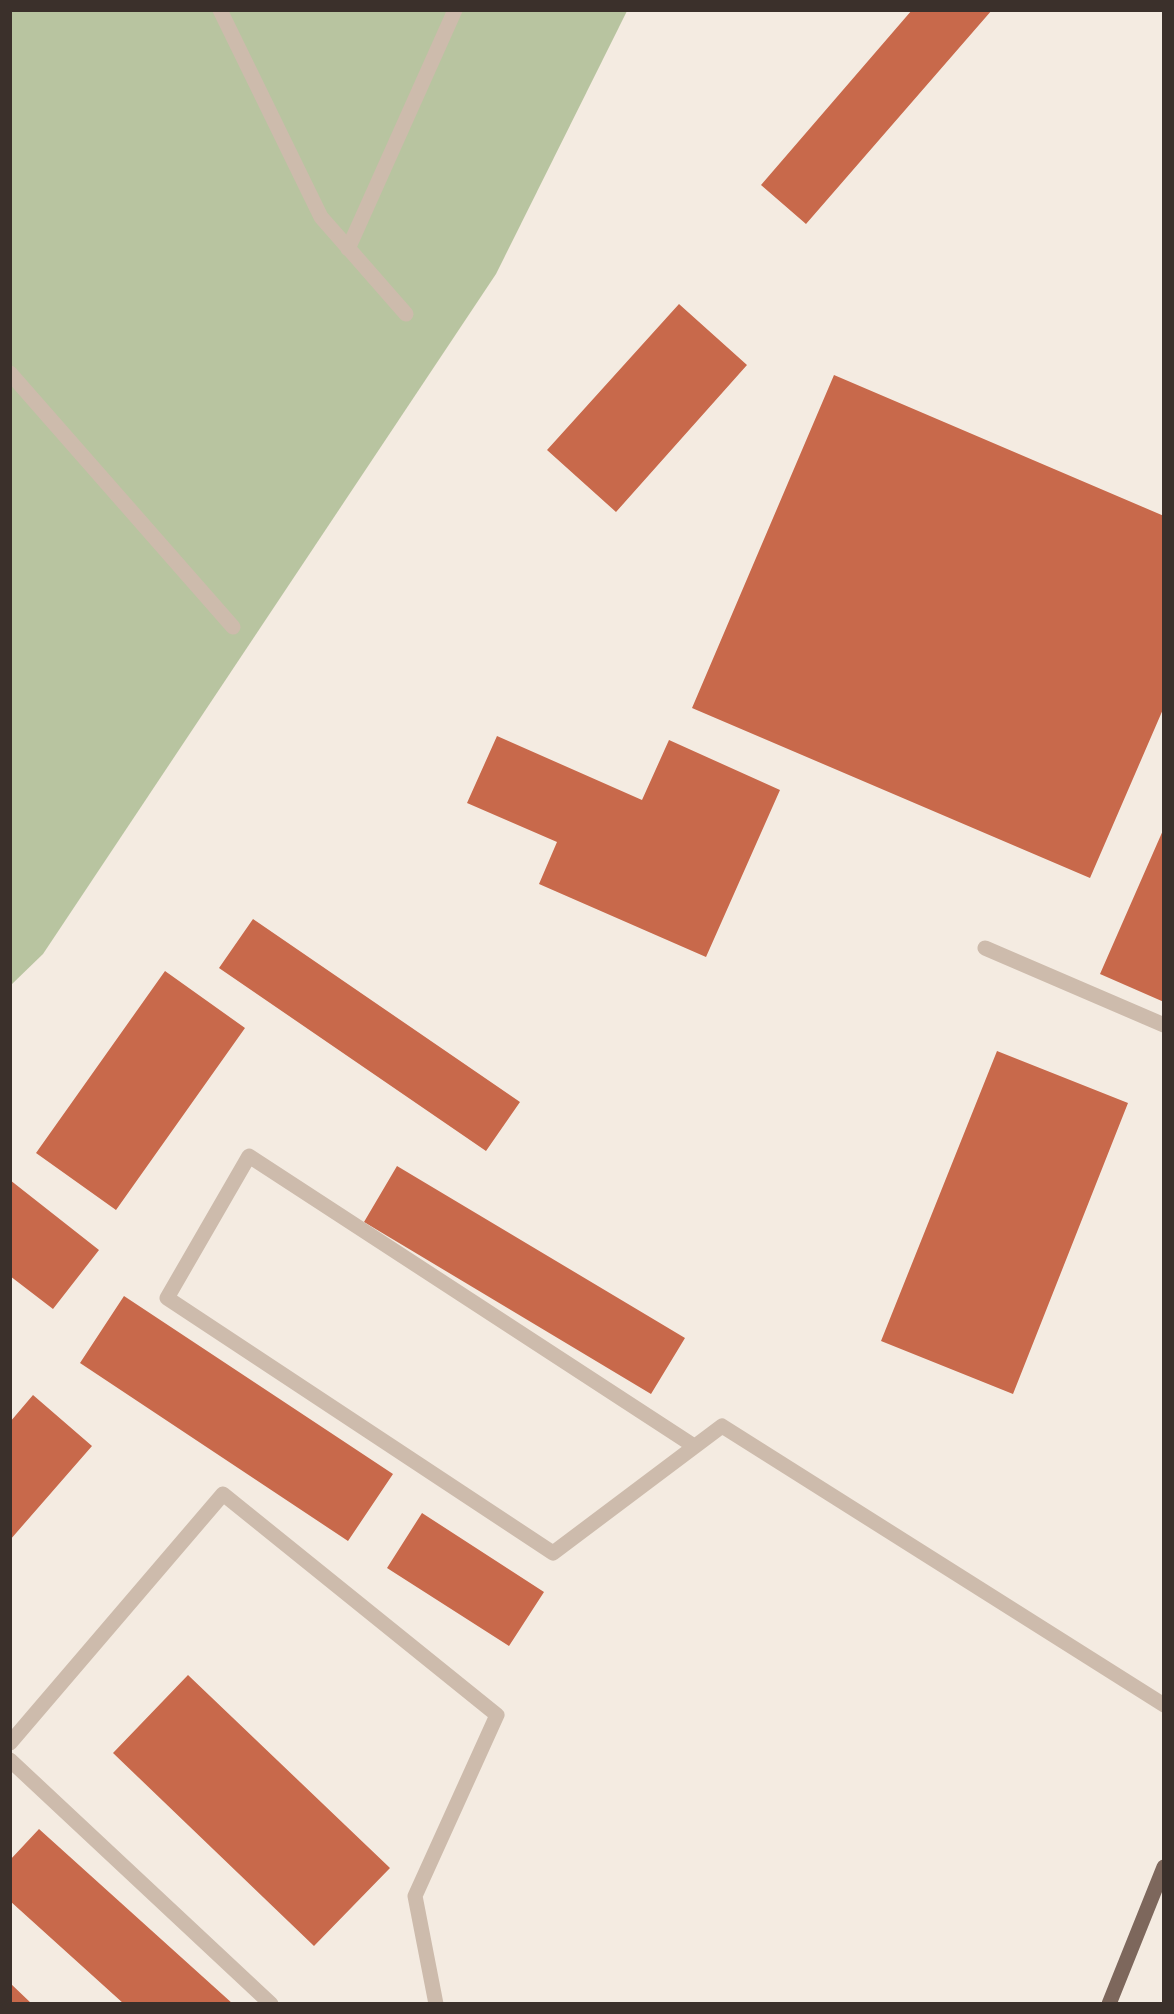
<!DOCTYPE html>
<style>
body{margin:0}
#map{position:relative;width:1174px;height:2014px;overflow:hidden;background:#f4ebe1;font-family:Mulish,sans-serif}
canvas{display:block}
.frame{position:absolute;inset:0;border:12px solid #3b302b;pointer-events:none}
</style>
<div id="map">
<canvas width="1174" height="2014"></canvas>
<div class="frame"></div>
</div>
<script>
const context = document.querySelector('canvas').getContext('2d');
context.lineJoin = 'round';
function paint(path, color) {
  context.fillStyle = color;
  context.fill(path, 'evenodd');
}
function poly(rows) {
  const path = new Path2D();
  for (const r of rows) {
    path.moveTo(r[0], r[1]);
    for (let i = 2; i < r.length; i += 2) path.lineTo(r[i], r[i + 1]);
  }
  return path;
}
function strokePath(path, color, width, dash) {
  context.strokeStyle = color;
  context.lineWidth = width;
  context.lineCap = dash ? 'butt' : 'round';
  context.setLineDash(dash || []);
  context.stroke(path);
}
const green = poly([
 [11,11,627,11,496,274,43,954,11,985]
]);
const building = poly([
 [912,10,992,10,806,224,761,185],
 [679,304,747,365,616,512,547,450],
 [834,375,1164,516,1164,707,1090,878,692,708],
 [497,736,642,800,669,740,780,790,706,957,539,884,557,842,467,803],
 [1164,828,1164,1002,1100,974],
 [253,919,520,1102,486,1151,219,968],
 [165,971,245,1028,116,1210,36,1153],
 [997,1051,1128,1103,1013,1394,881,1341],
 [397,1166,685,1338,651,1394,364,1222],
 [10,1180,99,1250,53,1309,10,1276],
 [124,1296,393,1474,348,1541,80,1363],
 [33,1395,92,1446,10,1540,10,1422],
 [422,1513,544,1592,509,1646,387,1568],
 [188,1675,390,1868,314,1946,113,1753],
 [39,1829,233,2004,124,2004,10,1901,10,1860],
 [10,1983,32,2004,10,2004]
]);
const lane = poly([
 [220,10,321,217,406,314],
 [348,249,455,10],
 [10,373,233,627],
 [985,948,1164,1025],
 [694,1446,249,1156,167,1298,553,1553,722,1426,1164,1705],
 [10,1743,223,1494,497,1715,415,1896,436,2004],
 [10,1760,271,2004]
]);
const primary = poly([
 [1109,2004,1164,1867]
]);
paint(green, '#b8c4a0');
paint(building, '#c8694b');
strokePath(lane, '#cdbbac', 15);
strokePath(primary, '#7d675c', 15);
</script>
